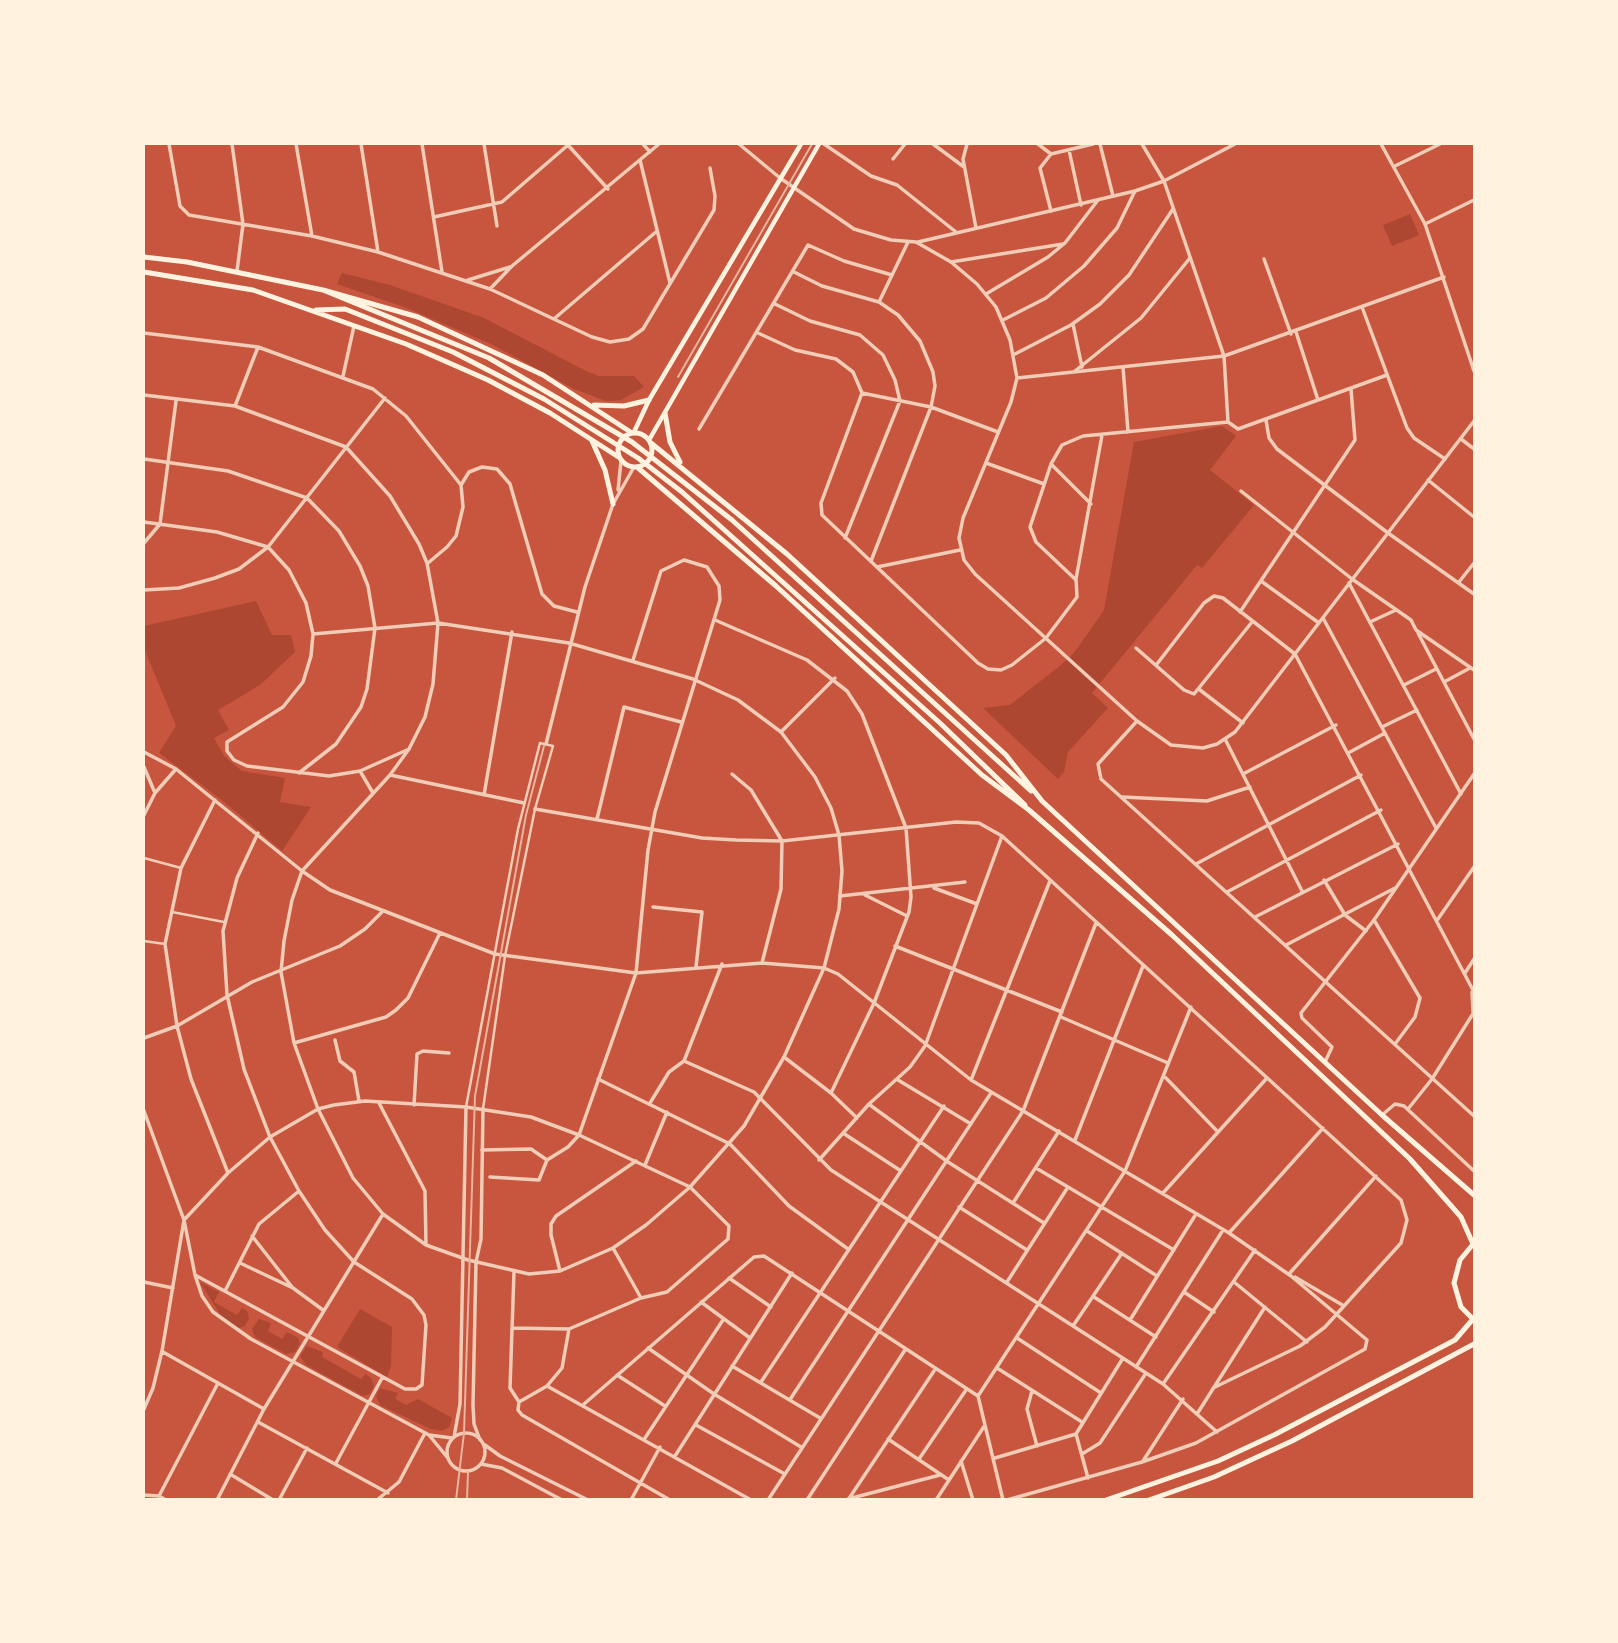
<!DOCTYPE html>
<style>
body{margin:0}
#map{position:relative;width:1618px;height:1643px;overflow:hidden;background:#c8553d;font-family:"PT Serif",serif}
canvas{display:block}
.frame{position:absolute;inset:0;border:145px solid #fff3e0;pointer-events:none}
</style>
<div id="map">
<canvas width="1618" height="1643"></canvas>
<div class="frame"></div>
</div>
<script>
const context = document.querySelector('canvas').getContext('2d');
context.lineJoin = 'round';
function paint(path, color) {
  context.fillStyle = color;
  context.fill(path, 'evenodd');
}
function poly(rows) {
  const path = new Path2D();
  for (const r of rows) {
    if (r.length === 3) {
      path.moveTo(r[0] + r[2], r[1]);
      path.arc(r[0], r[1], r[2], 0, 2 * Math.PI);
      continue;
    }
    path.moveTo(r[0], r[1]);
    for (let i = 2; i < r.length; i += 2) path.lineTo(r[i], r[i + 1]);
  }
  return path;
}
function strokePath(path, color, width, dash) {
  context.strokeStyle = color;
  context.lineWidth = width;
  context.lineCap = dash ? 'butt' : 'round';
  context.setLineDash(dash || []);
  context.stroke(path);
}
const green = poly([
 [1410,214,1419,235,1392,246,1383,225],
 [342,273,390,285,484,318,586,371,599,376,634,376,644,387,621,400,606,401,574,389,491,344,404,307,337,284],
 [1222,426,1236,436,1210,470,1254,505,1202,568,1197,565,1092,693,1108,708,1068,752,1064,772,1058,779,983,708,1010,705,1061,665,1074,653,1104,610,1134,442],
 [256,601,272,635,291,635,295,652,260,685,218,710,229,730,214,738,224,756,242,771,285,778,280,802,311,807,282,851,222,800,159,753,176,726,144,648,144,626],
 [200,1282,219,1292,214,1302,237,1315,242,1308,247,1311,249,1318,245,1326,239,1328,221,1316],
 [360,1309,392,1327,391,1366,387,1377,337,1347],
 [259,1319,271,1323,268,1331,282,1339,287,1332,298,1338,300,1343,295,1352,286,1354,255,1337,252,1329],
 [307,1346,323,1352,322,1357,361,1379,365,1374,371,1378,374,1386,370,1394,363,1396,306,1365,300,1356],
 [380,1388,398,1393,395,1399,406,1405,418,1399,452,1418,449,1427,442,1431,431,1429,380,1405,376,1396]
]);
const pedestrian = poly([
 [144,858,181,868],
 [172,912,224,922],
 [144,941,165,944],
 [466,1107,518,829,540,743,553,746,535,809,505,956,483,1109]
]);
const minor = poly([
 [169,144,180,206,189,215,312,236,378,252,490,289,592,337,610,342,629,339,643,329,714,210,715,196,710,168],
 [232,144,243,224,237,271],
 [296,144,312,236],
 [361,144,378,252],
 [422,144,442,272],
 [484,144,497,226],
 [567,144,608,189],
 [643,144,650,152],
 [824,144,871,176,897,185,956,232],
 [933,144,964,167],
 [967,144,963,159,976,228],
 [1038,144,1051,154,1093,144],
 [1100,144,1113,196],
 [1069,150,1081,205],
 [1051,154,1040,168,1051,211],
 [893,159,905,144],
 [640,160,670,283],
 [1395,166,1440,144],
 [434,217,502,202,568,145],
 [1425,224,1474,200],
 [1264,259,1291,334],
 [951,262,1063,244],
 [794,272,822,286,879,302,898,315,920,341,933,372,935,386,931,407,871,561],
 [468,280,510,267],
 [490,289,512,266,659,144],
 [986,294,1048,257,1065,243,1098,200],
 [879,302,908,242],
 [775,304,810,321,860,335,883,355,895,380,900,401,845,538],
 [1362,307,1407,428,1414,438,1445,459],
 [555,318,657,231],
 [1003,320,1046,298,1084,266,1117,228,1135,191],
 [1073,324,1082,367],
 [1296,332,1318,400],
 [144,333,258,347,373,389,406,416,461,485],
 [758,333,795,350,836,359,853,372,862,393,821,503,822,515,978,663,988,669,1001,670,1012,665,1046,638,1077,597,1076,579,1102,435],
 [1015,354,1071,325,1100,304,1129,275,1173,209],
 [1224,356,1228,422,1238,429,1387,375],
 [1123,367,1128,432],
 [1075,371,1141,318,1190,258],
 [343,376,354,326],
 [862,393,931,407,998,432],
 [144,395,235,406,346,447,390,496,419,544,427,563,438,623,433,684,425,717,409,749,390,775,302,871,292,900,284,941,281,972,294,1043,318,1109,353,1178,383,1214,426,1245,468,1260,529,1274,560,1271,613,1248,646,1225,690,1187,729,1226,728,1239,667,1292,641,1298,569,1329,513,1328],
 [235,406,258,347],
 [1266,420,1269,438,1277,449,1388,533],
 [699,429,808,245,844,261,892,275],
 [1461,439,1474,449],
 [144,459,228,471,307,498,339,531,360,566,368,586,375,628,367,689,361,707,336,744,299,773],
 [986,463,1044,484],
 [1051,464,1091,504],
 [1428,480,1474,517],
 [1241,491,1352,579,1411,620,1416,630,1474,670],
 [144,522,217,532,268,547,289,570,306,603,313,634,311,656,303,682,283,707,227,742,227,751,234,760,247,766,329,776,360,771,407,750],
 [144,543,160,524,176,401],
 [428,563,447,547,456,536,463,507,461,485,469,472,482,467,497,469,510,484,542,594,554,606,577,612],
 [877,567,960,550],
 [1075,579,1036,542,1030,527,1051,464,1062,445,1083,436,1228,422],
 [1261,581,1319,623],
 [1459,582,1474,563],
 [1349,583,1461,794],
 [144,590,179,588,215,578,239,569,268,547,385,398],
 [1240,612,1355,440,1351,389],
 [1323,618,1436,828],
 [715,620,807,660,847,691,862,714,906,828,911,897,909,912,874,1003,831,1093],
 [1370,622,1396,610],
 [1418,633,1474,739],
 [313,634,438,623,569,643],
 [1136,648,1184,690,1194,694,1252,622],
 [1157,664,1204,603,1214,596,1223,598,1295,654,1474,992],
 [1444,682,1470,668],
 [1404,685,1436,669],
 [1200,690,1243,723],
 [1382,727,1417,710],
 [781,732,835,678],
 [1225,739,1302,891],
 [144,752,176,769,302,871,330,890,495,954,636,973,762,963,824,968,838,974,971,1080,1229,1233,1291,1276,1367,1340,1365,1349,1196,1443,1142,1462,1007,1500],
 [1350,752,1385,733],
 [144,767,155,793],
 [360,771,373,793],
 [732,774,751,790,782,841,781,889,762,963],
 [1243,774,1336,725],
 [390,775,524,803],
 [484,795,512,632],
 [1122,797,1207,801,1250,787],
 [215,800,181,868,165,944,177,1026,191,1079,228,1173],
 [535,809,702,838,736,840,782,841,956,822,979,823,1002,836,1401,1200,1407,1220,1401,1243,1325,1327,1300,1346,1213,1388],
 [144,815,155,793,176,769],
 [597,819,624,707,681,722],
 [1196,864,1361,775],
 [1324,880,1345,915,1366,931],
 [934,888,977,904],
 [1227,892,1381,810],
 [865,895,907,916],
 [840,896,965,882],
 [653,907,702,912,696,967],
 [1255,917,1398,844],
 [1438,919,1474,867],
 [1374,920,1420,998,1415,1017,1395,1044],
 [1286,945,1395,888],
 [895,946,1062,1012],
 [1465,973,1474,959],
 [1472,992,1473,1012],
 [1061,1017,1168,1063],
 [144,1038,177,1026,252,982,340,946,365,929,382,912],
 [335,1040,340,1061,354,1072,359,1101],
 [294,1043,386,1017,396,1010,408,998,440,933],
 [784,1057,831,1093,857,1118],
 [684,1061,754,1092,831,1170,1163,1384,1217,1432],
 [1325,1062,1332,1047,1302,1018,1301,1013,1326,981],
 [1164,1076,1218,1132],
 [598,1079,730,1144,789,1206,848,1249],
 [898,1080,971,1124],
 [971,1080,1050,881],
 [379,1103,425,1191,426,1245],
 [650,1103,669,1072,684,1061,722,964],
 [414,1105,417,1054,423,1051,449,1053],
 [870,1105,948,1162,1044,1223],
 [1408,1109,1432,1079,1474,1012],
 [144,1111,184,1220,195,1275,202,1296,213,1312,251,1339,429,1435],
 [1382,1115,1395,1104,1404,1106,1474,1171],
 [843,1133,901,1171],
 [1075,1140,1143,966],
 [482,1150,531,1149,547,1160],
 [819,1160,869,1104,910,1067,925,1046,1002,836],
 [645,1165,667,1112],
 [1036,1168,1174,1250],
 [490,1177,539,1180,547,1160,568,1147,579,1135,636,973,648,850,655,812,720,600,719,586,707,567,684,560,661,571,633,660],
 [1163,1193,1267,1078],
 [1013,1203,1059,1131],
 [959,1207,1027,1250],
 [1087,1231,1157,1276],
 [1229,1233,1323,1128],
 [252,1236,292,1287],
 [613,1248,641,1298],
 [240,1263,293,1288,323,1310],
 [560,1271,551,1235,551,1224,556,1216,636,1161],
 [514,1272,510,1388,519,1402],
 [1289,1274,1376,1176],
 [195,1275,405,1389,416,1389,422,1385,426,1325,424,1315,412,1299,354,1262,325,1230,299,1191,270,1137,244,1069,227,995,223,931,237,878,258,833],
 [1295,1277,1344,1306],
 [729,1278,771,1307],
 [144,1282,173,1288],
 [1007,1282,1068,1187],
 [1234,1282,1307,1342],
 [225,1291,259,1224,299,1191],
 [1184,1292,1214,1312],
 [1094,1297,1156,1337],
 [701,1302,750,1338],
 [1130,1320,1196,1214],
 [1073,1326,1122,1253],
 [1017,1338,1101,1393],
 [648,1348,714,1394,801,1447],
 [163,1352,264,1409],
 [732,1366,820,1418],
 [1136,1367,1223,1230],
 [997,1368,1082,1422],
 [617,1375,665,1406],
 [761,1382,944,1106],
 [1163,1384,1255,1250],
 [547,1386,751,1500],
 [1032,1391,1027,1409,1037,1446],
 [978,1396,1125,1171,1191,1007],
 [791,1398,991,1093],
 [519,1402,518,1410,522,1415,670,1500],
 [519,1402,547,1386,562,1368,569,1329],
 [584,1404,754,1257,764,1256,978,1396,1003,1500],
 [144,1409,153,1388,162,1351,184,1220,228,1173,270,1137,318,1109,334,1105,365,1101,466,1107],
 [1197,1414,1265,1307],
 [258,1422,388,1493],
 [696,1425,783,1473],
 [1076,1434,1088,1478],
 [645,1438,723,1320],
 [888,1439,949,1480],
 [1082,1454,1100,1443,1146,1373],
 [675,1456,792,1273],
 [447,1457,429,1435,452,1438],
 [995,1458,1076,1434,1123,1358],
 [919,1459,966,1390],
 [961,1461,973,1500],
 [1143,1461,1183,1399],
 [336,1463,382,1378],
 [230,1474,273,1500],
 [144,1495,159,1496,166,1500],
 [159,1496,218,1383],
 [848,1499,940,1475],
 [217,1500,264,1409,383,1214],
 [279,1500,307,1448],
 [377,1500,399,1482,425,1433],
 [631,1500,660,1447],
 [768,1500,1023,1111,1096,923],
 [807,1500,905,1350],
 [848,1500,934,1371],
 [936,1500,985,1425]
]);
const tertiary = poly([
 [739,144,780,178,854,229,891,240,916,242,951,262,977,284,996,307,1010,340,1017,378,1011,402,963,518,959,538,964,560,975,574,1137,721,1171,745,1203,748,1217,744,1235,732,1474,421],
 [1142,144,1164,181,1224,356],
 [1381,144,1425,224,1474,371],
 [918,242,1135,191,1164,181,1235,144],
 [1017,378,1224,356,1444,277],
 [618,490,621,461],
 [1388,533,1474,594],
 [1137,721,1098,764,1101,779,1474,1116],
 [546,744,585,587,613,504,634,467],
 [1326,981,1374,920,1474,774],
 [466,1452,19],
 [454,1437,460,1404,466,1107,531,1117,579,1135,690,1187,744,1126,784,1057,824,968,839,909,842,871,839,835,831,808,815,777,781,732,738,700,693,679,569,643],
 [480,1440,474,1424,473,1405,476,1262,481,1239,483,1109],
 [485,1445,500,1456,588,1500],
 [481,1464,502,1468,562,1500]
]);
const secondary = poly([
 [634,432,649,400,801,144],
 [649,440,819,144]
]);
const trunk = poly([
 [144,257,187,262,323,290,418,317,543,375,632,433],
 [144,272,253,290,406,344,488,380,550,413,620,458],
 [323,290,489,358,632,442,732,520,1031,791],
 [316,310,345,309,453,352,544,399,638,458,682,492,940,723,1025,805],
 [594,405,624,406,649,400],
 [665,413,670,442,680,462],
 [635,450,17],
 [592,441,605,470,613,504],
 [651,443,787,554,1006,755,1042,801,1382,1115,1474,1195],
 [637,467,776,586,982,775,1029,810,1172,935,1410,1159,1461,1217,1473,1244],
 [1474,1243,1460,1260,1454,1283,1461,1307,1474,1320],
 [1106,1500,1218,1461,1274,1435,1455,1340,1473,1319],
 [1149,1500,1214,1477,1292,1441,1474,1344]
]);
const tram = poly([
 [678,377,812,144],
 [456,1500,464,1433,475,1096,526,815,544,746],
 [467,1500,468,1472]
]);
paint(green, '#ae4732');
strokePath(pedestrian, '#f1ccb7', 2.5);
strokePath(minor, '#f1ccb7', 3.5);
strokePath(tertiary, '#f1ccb7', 3.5);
strokePath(secondary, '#fff3e0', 4.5);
strokePath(trunk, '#fff3e0', 5);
strokePath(tram, '#e9b49f', 2);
</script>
